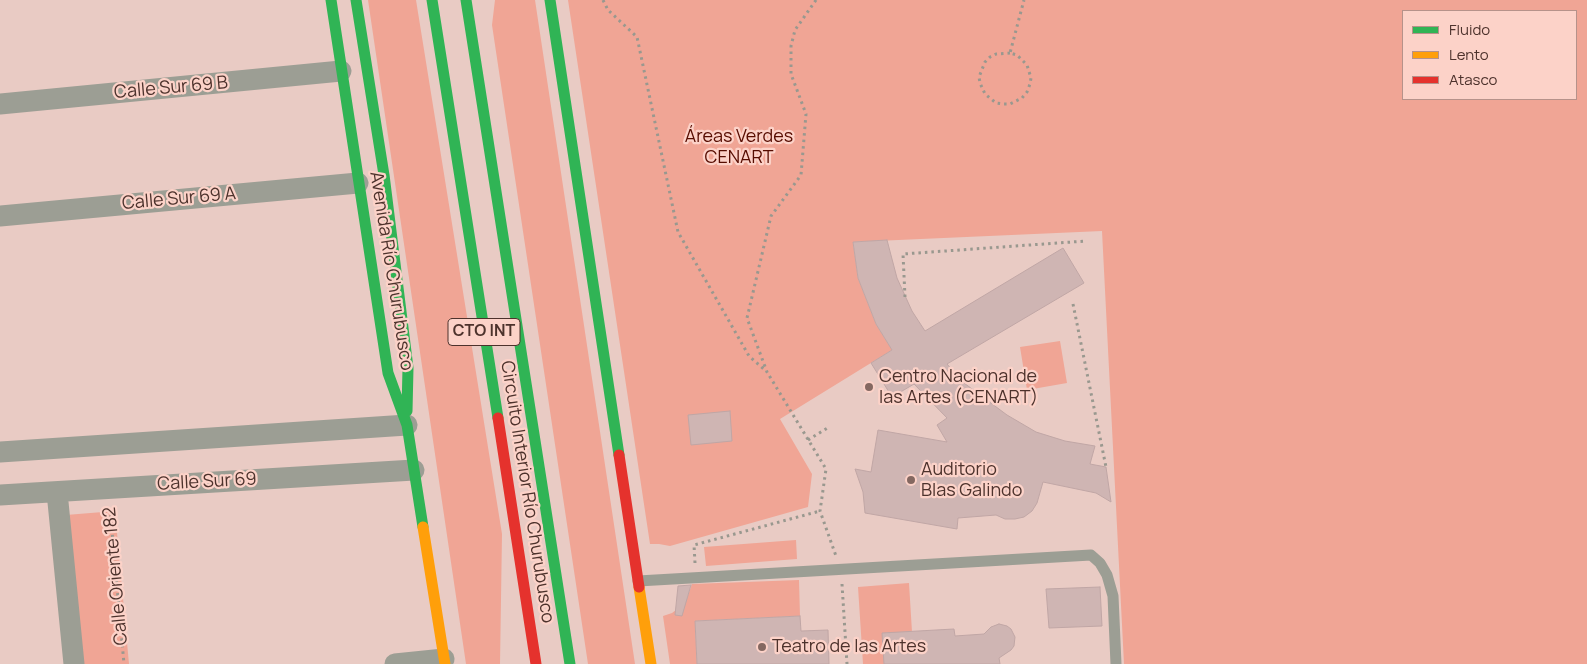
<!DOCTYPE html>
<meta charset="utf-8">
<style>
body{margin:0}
#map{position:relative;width:1587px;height:664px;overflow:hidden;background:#e9cbc4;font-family:Manrope,sans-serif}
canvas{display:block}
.legend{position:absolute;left:1402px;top:10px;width:175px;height:90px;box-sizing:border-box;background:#fcd2c8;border:1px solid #b6928a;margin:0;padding:6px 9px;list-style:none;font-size:15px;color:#4d322c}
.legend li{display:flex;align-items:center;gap:10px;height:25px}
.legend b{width:25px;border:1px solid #b6928a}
</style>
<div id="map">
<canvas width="1587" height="664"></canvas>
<ul class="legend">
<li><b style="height:6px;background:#30b455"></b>Fluido</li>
<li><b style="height:6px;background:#ff9f0a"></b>Lento</li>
<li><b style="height:6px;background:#e5322d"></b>Atasco</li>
</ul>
</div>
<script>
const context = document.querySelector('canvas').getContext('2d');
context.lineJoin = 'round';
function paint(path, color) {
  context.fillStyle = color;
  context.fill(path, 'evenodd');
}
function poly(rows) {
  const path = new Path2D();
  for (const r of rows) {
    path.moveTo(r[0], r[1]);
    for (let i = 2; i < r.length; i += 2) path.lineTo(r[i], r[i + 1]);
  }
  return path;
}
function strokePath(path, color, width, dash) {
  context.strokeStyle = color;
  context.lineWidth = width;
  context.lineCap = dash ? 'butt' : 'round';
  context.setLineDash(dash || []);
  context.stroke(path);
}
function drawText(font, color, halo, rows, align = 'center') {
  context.font = font + ' Manrope,sans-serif';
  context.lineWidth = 4.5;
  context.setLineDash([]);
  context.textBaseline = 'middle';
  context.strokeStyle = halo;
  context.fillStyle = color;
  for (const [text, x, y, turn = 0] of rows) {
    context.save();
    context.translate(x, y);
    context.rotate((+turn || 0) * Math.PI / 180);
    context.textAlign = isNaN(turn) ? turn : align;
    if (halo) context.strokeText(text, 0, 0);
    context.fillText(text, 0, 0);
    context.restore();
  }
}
const green = poly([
 [368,0,416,0,502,534,500,664,466,664],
 [495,0,535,0,635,664,588,664,492,25],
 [568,0,1587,0,1587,664,1124,664,1102,231,853,242,858,278,876,324,892,350,780,419,812,474,808,507,670,546,659,544,650,544],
 [1403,11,1576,11,1576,99,1403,99],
 [1060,341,1067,383,1027,390,1020,347],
 [115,511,129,664,80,664,66,515],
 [796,540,797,559,706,566,704,547],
 [799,580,800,616,695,621,697,664,670,664,663,616,672,613,680,607,687,598,692,584],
 [909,583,912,632,894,664,863,664,858,587]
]);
const building = poly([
 [887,240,897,278,912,311,925,331,1063,248,1084,283,947,364,964,383,1007,415,1036,432,1065,441,1095,446,1090,464,1106,467,1111,502,1096,493,1043,482,1037,503,1032,511,1024,517,1015,519,1005,519,996,515,958,518,957,529,865,513,863,492,855,469,871,472,878,430,947,442,937,425,947,418,914,384,892,397,871,363,892,350,876,324,858,278,853,242,887,240],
 [730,411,732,441,691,445,688,415,730,411],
 [691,585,682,616,675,615,678,586,691,585],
 [1100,587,1102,626,1049,628,1046,589,1100,587],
 [800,616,801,631,828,630,829,664,697,664,695,621,800,616],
 [999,624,1007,626,1011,629,1015,637,1014,646,1011,650,999,658,1000,664,884,664,882,633,954,629,955,636,984,634,991,627,999,624]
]);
const path = poly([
 [603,0,608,10,637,37,678,232,749,356,767,372],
 [816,0,795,30,791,46,791,74,806,114,801,175,771,216,747,318,767,372,826,469,820,511,836,556],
 [1010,53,996,54,990,57,985,62,979,77,980,83,985,94,996,103,1003,104,1010,104,1022,98,1027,92,1030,84,1031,78,1027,65,1017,55,1010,53,1024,0],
 [905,297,903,254,1086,241],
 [1073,304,1106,467],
 [808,440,829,427],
 [110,509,124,664],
 [695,563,694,545,820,511],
 [842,584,847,664]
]);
const lane = poly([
 [638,581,1091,555,1100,563,1107,575,1113,596,1116,664]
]);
const street = poly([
 [0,104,341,71],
 [0,216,358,183],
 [0,452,407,425],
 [57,492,74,664],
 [0,495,414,470],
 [395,664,444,659]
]);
const fast = poly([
 [331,0,388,373,407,425,423,527],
 [356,0,384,175,408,368,407,411],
 [432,0,498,418],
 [466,0,570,664],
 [550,0,619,455]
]);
const slow = poly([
 [423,527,445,664],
 [639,587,651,664]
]);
const jam = poly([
 [498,418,536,664],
 [619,455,639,587]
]);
const markers = [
 [869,387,5,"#846861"],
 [911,480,5,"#846861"],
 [762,647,5,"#846861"]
];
const shields = [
 [484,332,72]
];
const shieldNames = [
 ["CTO INT",484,332]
];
const streetNames = [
 ["Calle Sur 69 B",171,88,-5],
 ["Calle Sur 69 A",179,199,-5],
 ["Avenida Río Churubusco",391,271,81],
 ["Calle Sur 69",207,482,-3],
 ["Circuito Interior Río Churubusco",527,492,81],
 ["Calle Oriente 182",116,576,-95]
];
const parkNames = [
 ["Áreas Verdes",739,137],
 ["CENART",739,158]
];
const poiNames = [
 ["Centro Nacional de",879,377],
 ["las Artes (CENART)",879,398],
 ["Auditorio",921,470],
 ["Blas Galindo",921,491],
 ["Teatro de las Artes",772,647]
];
paint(green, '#f0a595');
paint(building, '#cfb5b3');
strokePath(building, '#c0a6a5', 1);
strokePath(path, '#99988f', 3, [2.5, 4]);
strokePath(lane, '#9c9e94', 11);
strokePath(street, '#9c9e94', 21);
strokePath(fast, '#30b455', 11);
strokePath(slow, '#ff9f0a', 11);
strokePath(jam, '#e5322d', 11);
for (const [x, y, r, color] of markers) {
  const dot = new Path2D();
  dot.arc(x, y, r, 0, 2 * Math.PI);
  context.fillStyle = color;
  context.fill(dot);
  strokePath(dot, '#fcd2c8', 2);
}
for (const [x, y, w] of shields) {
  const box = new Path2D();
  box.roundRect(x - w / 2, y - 13.5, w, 27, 4);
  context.fillStyle = '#fcd2c8';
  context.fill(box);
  strokePath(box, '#4d322c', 1);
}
drawText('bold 16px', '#4d322c', null, shieldNames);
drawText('18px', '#4d322c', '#fcd2c8', streetNames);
drawText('18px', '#570c00', '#fcd2c8', parkNames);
drawText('18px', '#4d322c', '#fcd2c8', poiNames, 'left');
</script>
